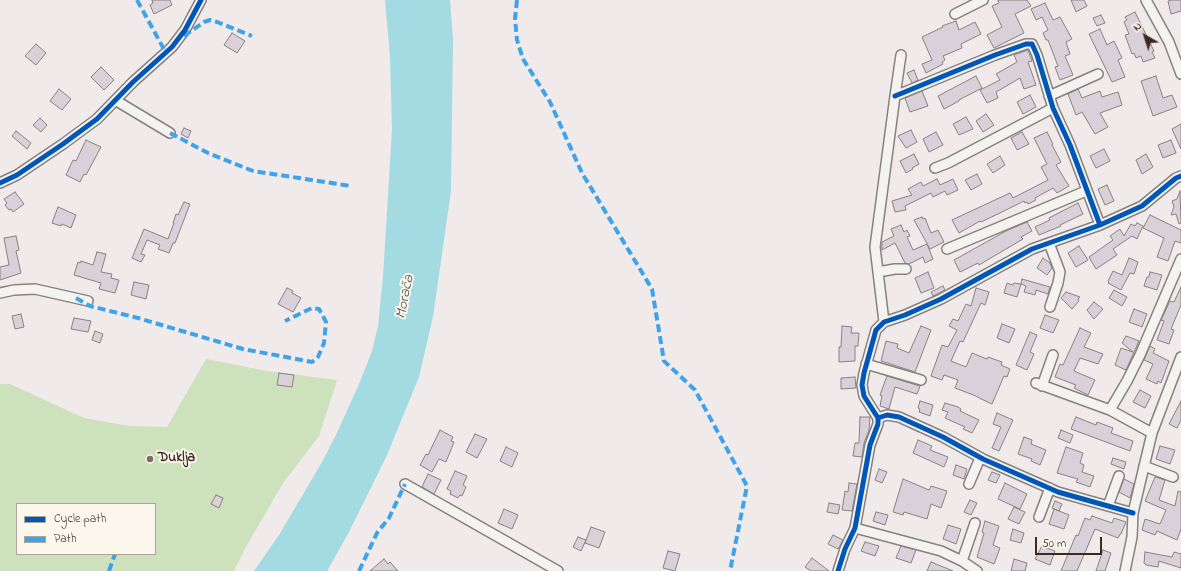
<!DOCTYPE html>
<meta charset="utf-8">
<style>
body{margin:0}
#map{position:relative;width:1181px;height:571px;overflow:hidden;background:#f0eaea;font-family:"Indie Flower",sans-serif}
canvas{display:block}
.legend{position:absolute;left:16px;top:503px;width:140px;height:52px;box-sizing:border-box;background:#fbf7ec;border:1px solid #aea59a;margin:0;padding:5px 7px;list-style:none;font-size:12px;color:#3b2a1e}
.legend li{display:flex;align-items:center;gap:8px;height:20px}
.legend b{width:20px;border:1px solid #aea59a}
.north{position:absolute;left:1125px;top:16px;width:40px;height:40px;-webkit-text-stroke:3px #fbf7ec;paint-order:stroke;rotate:321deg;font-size:11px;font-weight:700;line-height:16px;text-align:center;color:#3b2a1e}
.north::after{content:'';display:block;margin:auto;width:14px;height:18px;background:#3b2a1e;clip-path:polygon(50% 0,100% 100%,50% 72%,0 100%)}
.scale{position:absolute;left:1035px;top:537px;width:67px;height:18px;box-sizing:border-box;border:2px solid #3b2a1e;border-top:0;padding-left:5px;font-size:12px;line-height:14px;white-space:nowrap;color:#3b2a1e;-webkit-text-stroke:3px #fbf7ec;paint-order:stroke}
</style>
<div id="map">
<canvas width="1181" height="571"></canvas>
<ul class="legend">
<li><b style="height:5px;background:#0057b8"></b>Cycle path</li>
<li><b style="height:5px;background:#3fa3ea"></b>Path</li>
</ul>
<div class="north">N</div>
<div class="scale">50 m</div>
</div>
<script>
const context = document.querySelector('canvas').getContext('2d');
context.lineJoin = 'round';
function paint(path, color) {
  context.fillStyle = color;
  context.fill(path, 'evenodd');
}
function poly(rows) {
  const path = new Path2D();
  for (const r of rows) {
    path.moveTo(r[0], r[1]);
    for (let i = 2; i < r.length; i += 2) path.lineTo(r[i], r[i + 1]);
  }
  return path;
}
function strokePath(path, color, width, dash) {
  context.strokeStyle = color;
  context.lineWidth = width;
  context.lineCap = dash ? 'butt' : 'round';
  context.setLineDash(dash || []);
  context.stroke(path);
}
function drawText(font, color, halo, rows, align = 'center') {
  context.font = font + ' "Indie Flower",sans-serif';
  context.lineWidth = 4;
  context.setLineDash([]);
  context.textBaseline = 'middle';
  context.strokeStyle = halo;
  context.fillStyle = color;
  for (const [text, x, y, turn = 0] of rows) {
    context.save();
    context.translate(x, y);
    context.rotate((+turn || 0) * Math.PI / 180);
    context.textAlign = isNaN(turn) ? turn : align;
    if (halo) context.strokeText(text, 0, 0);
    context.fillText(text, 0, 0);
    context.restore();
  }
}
const green = poly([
 [206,359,267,371,337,380,319,436,283,483,247,545,234,571,0,571,0,384,10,384,84,418,129,426,167,427],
 [17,504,155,504,155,554,17,554]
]);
const water = poly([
 [385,0,450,0,453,39,451,191,433,317,419,377,387,455,349,532,327,571,254,571,279,535,322,462,336,435,359,384,372,351,378,326,383,276,392,130,390,57]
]);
const building = poly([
 [152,0,170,0,172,5,154,14,150,5,153,3,152,0],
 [998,0,1027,0,1031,6,1015,14,1024,33,994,48,987,35,1002,27,992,6,999,3,998,0],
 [1071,0,1084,0,1087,6,1076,12,1071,0],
 [1172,0,1181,0,1181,11,1171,14,1168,1,1172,0],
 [1045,3,1053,20,1060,17,1072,39,1066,42,1070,54,1065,56,1073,75,1060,80,1055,67,1058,66,1048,40,1046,40,1043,33,1048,30,1042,17,1036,20,1031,9,1045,3],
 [1135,12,1154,51,1152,52,1155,58,1143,62,1141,56,1136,58,1134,53,1132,54,1125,35,1129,34,1124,22,1127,20,1125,17,1135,12],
 [1101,15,1105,23,1097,26,1093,18,1101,15],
 [956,21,959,30,975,22,981,34,961,44,962,48,943,56,945,60,942,62,943,64,926,73,922,64,932,60,922,37,943,27,942,26,956,21],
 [1100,29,1107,45,1114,41,1122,58,1118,60,1125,77,1112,82,1089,34,1100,29],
 [232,33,245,41,237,53,224,45,232,33],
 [36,44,46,53,36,65,25,56,36,44],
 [1028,50,1032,61,1028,62,1036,85,1024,89,1020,78,996,92,998,98,987,103,980,90,1000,80,996,74,1017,62,1014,55,1028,50],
 [101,67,114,80,104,90,91,77,101,67],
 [914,70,918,80,912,83,907,73,914,70],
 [976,76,982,88,959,100,959,101,944,109,938,96,976,76],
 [1156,76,1163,98,1172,95,1177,107,1153,116,1141,81,1156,76],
 [59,89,71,99,62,110,50,101,59,89],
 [1078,89,1082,98,1100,91,1102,97,1118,92,1122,105,1100,113,1108,127,1095,134,1082,112,1076,115,1068,94,1078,89],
 [922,91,928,106,910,112,905,98,922,91],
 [1030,95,1036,107,1023,114,1017,102,1030,95],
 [986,114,994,125,983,132,976,121,986,114],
 [966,117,973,129,959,135,953,124,966,117],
 [40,118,47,125,41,132,33,125,40,118],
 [1181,124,1181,149,1172,129,1181,124],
 [184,128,191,131,188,138,181,134,184,128],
 [911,130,917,142,906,148,898,136,911,130],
 [16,131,31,143,27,149,12,136,16,131],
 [936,132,943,145,929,152,923,139,936,132],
 [1022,132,1029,144,1017,150,1011,138,1022,132],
 [1047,132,1053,144,1052,145,1061,162,1056,165,1069,186,1057,193,1053,188,1035,198,1036,200,1028,204,1027,202,1025,203,1024,201,1004,211,981,222,980,221,959,233,952,220,1010,193,1013,198,1048,180,1041,167,1047,164,1034,138,1047,132],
 [86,140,101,147,86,175,84,174,80,182,66,175,73,160,76,161,86,140],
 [1171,140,1176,153,1163,158,1158,145,1171,140],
 [1104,149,1110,161,1096,168,1090,156,1104,149],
 [914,154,919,164,912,168,913,169,906,173,900,161,914,154],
 [1146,154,1153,167,1142,174,1136,160,1146,154],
 [1000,156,1005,165,993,173,987,164,1000,156],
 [977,174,982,184,971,190,965,180,977,174],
 [937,179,940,185,953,179,958,190,947,195,945,191,933,197,931,193,905,206,906,210,895,212,892,201,912,195,908,189,921,182,923,186,937,179],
 [1107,185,1114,201,1105,205,1098,189,1107,185],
 [1180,191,1181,223,1179,224,1176,214,1171,215,1174,207,1172,201,1177,199,1180,191],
 [15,192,24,204,13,212,11,209,9,210,5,205,7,203,4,199,15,192],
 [184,202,190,204,175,243,173,243,169,253,158,249,160,245,147,240,141,254,145,255,141,262,132,258,144,229,168,239,174,223,173,223,176,214,178,215,184,202],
 [1078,203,1083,214,1060,225,1061,226,1039,235,1035,227,1050,220,1049,218,1078,203],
 [58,207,76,215,71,228,62,224,61,226,52,223,58,207],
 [1150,215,1181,230,1181,243,1175,241,1168,261,1157,257,1164,238,1143,228,1150,215],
 [922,217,923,219,925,218,931,233,938,230,944,242,930,249,914,220,922,217],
 [1027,222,1032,231,1021,237,1023,239,979,265,978,263,960,272,954,260,1006,231,1027,222],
 [1137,223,1143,226,1137,239,1132,236,1113,249,1117,255,1096,269,1089,257,1113,240,1110,236,1120,229,1124,236,1131,224,1135,226,1137,223],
 [901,225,904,232,907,230,910,236,907,237,913,250,927,244,933,259,925,263,923,257,909,264,905,263,895,243,882,250,882,242,894,236,891,229,901,225],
 [16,236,19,250,16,251,21,273,0,280,0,267,9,265,4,238,16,236],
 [1079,246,1088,260,1076,267,1068,253,1079,246],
 [97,252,106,254,101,272,112,274,111,278,119,280,115,293,99,289,101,283,74,275,78,262,80,263,81,261,93,265,97,252],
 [1043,258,1050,263,1052,268,1047,275,1037,268,1043,258],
 [1129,258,1138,262,1134,274,1130,273,1121,290,1108,283,1109,282,1108,281,1113,271,1122,275,1129,258],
 [928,272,934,288,921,293,915,278,928,272],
 [1150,272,1162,275,1157,290,1144,286,1147,277,1149,277,1150,272],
 [1022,279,1050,287,1048,294,1036,290,1035,295,1024,292,1026,286,1021,284,1017,297,1004,293,1007,283,1013,285,1014,283,1021,284,1022,279],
 [134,282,149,285,146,299,131,295,134,282],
 [943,286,945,290,933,296,931,292,943,286],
 [1181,287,1181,305,1171,329,1174,330,1169,344,1157,340,1164,321,1161,320,1170,301,1174,302,1181,287],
 [287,288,293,291,292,293,301,298,293,312,278,304,287,288],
 [976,288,989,292,985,305,981,303,963,342,960,341,951,361,966,367,972,353,987,359,988,357,1002,362,1001,365,1010,369,1007,377,1004,376,992,404,979,398,976,396,955,388,958,380,944,375,942,380,931,376,942,345,948,347,957,330,949,326,953,319,958,321,966,304,971,306,976,288],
 [1114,290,1127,297,1122,306,1109,298,1114,290],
 [1066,292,1080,297,1078,299,1079,301,1072,309,1061,298,1066,292],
 [1094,302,1103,309,1094,319,1087,310,1094,302],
 [1134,309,1147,314,1142,327,1129,322,1134,309],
 [21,314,24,327,15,329,12,316,21,314],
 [1045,315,1059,320,1053,333,1040,328,1045,315],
 [74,318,91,321,88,332,71,329,74,318],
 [1002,324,1015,329,1009,343,997,338,1002,324],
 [842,326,852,327,851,333,859,333,858,346,855,346,855,361,839,362,839,347,841,347,842,326],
 [921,326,931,330,915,372,881,361,886,341,898,344,897,348,909,353,921,326],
 [1080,328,1091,333,1084,347,1103,354,1098,364,1080,358,1074,371,1095,380,1088,395,1074,388,1076,385,1055,377,1060,364,1063,365,1080,328],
 [95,331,103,334,100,343,92,340,95,331],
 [1030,332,1037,335,1030,352,1034,354,1027,370,1016,365,1030,332],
 [1126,336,1139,341,1126,370,1115,365,1121,348,1133,352,1122,343,1126,336],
 [1150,346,1155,349,1153,353,1169,361,1161,383,1158,381,1157,384,1146,379,1153,364,1144,360,1150,346],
 [279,373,294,375,292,387,277,385,279,373],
 [887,376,920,386,917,394,895,387,889,409,880,406,882,396,880,395,887,376],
 [855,377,856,388,841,389,841,378,855,377],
 [1140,390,1151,396,1145,408,1133,402,1140,390],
 [920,401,933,405,930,416,919,412,920,409,918,408,920,401],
 [1181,401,1181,420,1177,428,1169,424,1181,401],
 [945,403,958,407,961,409,960,411,979,420,972,433,963,429,965,427,945,418,948,412,942,410,945,403],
 [997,413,1013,420,999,451,992,448,1001,427,993,424,997,413],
 [860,417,870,417,869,430,864,443,862,457,853,456,855,443,859,443,860,417],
 [1076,417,1096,425,1097,422,1113,428,1111,433,1133,441,1130,451,1071,429,1076,417],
 [440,430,453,437,451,441,454,442,446,462,439,459,432,472,420,465,426,454,428,455,440,430],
 [1061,430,1073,435,1070,443,1058,438,1061,430],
 [475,434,487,439,477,458,466,452,475,434],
 [1024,437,1032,440,1031,444,1046,450,1040,465,1031,461,1032,459,1018,454,1024,437],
 [918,440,932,446,930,450,948,457,944,467,913,453,918,440],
 [1160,446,1175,450,1170,464,1156,459,1160,446],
 [506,447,518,453,512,467,500,461,506,447],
 [1066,447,1083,453,1080,463,1084,465,1082,472,1094,476,1090,487,1076,482,1078,479,1057,473,1066,447],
 [1113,458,1126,462,1124,469,1111,464,1113,458],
 [956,465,967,469,964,479,953,475,956,465],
 [879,469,887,472,882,483,875,480,879,469],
 [455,471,467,476,463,485,466,487,462,496,460,495,458,498,450,494,451,491,447,489,455,471],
 [992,472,1000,475,996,483,988,480,992,472],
 [428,474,441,480,434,494,422,487,428,474],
 [1155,477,1165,480,1159,500,1175,506,1178,491,1181,492,1181,529,1177,540,1157,531,1155,535,1142,530,1145,519,1160,524,1166,510,1145,501,1155,477],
 [903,479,929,490,931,486,947,491,941,508,931,504,927,519,904,512,903,515,893,512,903,479],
 [1124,479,1134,484,1130,498,1119,492,1124,479],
 [849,483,857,484,852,511,842,510,845,491,848,492,849,483],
 [1005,483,1027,494,1020,509,998,499,1005,483],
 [216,495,223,498,219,508,211,504,216,495],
 [970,500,977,503,971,515,964,512,970,500],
 [1055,501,1062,504,1059,511,1052,508,1055,501],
 [829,503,840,505,838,514,827,512,829,503],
 [1014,507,1025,512,1019,524,1008,519,1014,507],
 [504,509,518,515,512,529,498,523,504,509],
 [1054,509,1069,515,1064,529,1049,524,1054,509],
 [876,512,888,515,885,525,873,521,876,512],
 [1092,516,1112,523,1114,518,1126,522,1121,534,1120,534,1118,538,1095,529,1077,571,1061,571,1076,535,1078,536,1085,518,1090,520,1092,516],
 [985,521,999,526,993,545,1000,548,994,564,977,557,984,533,982,532,985,521],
 [948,525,961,529,956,544,943,539,948,525],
 [591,527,605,532,599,548,585,543,591,527],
 [1013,529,1024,533,1021,543,1010,540,1013,529],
 [833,535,843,540,838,549,828,544,833,535],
 [578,537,586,540,581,551,573,547,578,537],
 [865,542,879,546,875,556,861,551,865,542],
 [901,546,916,550,911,563,896,558,901,546],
 [1042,546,1055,551,1050,565,1035,559,1042,546],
 [1103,550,1111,553,1105,571,1096,571,1103,550],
 [668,551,680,554,675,571,663,568,668,551],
 [1145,552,1172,557,1174,552,1181,554,1181,568,1159,561,1158,567,1146,565,1144,563,1145,552],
 [812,558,829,571,811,571,805,567,812,558],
 [384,559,388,564,390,562,398,571,370,571,384,559],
 [1014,559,1027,563,1025,571,1011,571,1014,559],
 [931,562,953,571,927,571,931,562]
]);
const minor = poly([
 [1146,0,1169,42,1181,74],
 [955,14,983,0],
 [895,96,995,55,1026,44,1032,44,1037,55,1053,108,1070,145,1100,225],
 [1049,96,1098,74],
 [115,100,170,133],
 [935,168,948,163,1053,108],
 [0,183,17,175,63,144,97,119,133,82,172,47,185,30,201,0],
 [1049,243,1060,272,1058,283,1050,307],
 [947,249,1086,191],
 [878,272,895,269,906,269],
 [0,293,14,290,35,289,88,301],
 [884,322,875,247,895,96,901,55],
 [866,364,921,380],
 [1036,383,1110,410,1152,433],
 [1042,386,1053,355],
 [1110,410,1127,381,1140,355,1181,259],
 [878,418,887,415,899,417,943,437,983,459,1058,492,1133,513],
 [1144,466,1173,477],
 [405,484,558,571],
 [969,484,980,458],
 [1108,506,1119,476],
 [1039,517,1050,488],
 [855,528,941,551,962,561,977,571],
 [962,561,975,523],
 [838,571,845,549,855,528,870,445,878,424,878,418,864,396,862,385,864,373,876,330,884,322,905,315,941,299,1032,249,1100,225,1142,206,1176,178,1181,176],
 [1125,571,1132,537,1133,513,1152,433,1181,357]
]);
const quiet = poly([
 [137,0,166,53],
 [517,0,515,19,517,40,523,59,550,102,582,173,652,289,664,361,695,390,747,486,730,571],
 [184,36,204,22,210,20,217,22,252,36],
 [170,133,208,153,253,171,351,186],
 [76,298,90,306,138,318,243,349,312,362,318,357,324,343,326,322,323,316,319,309,312,308,285,321],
 [109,571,115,554],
 [359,571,377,533,389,518,405,484]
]);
const cycleway = poly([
 [895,96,995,55,1026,44,1032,44,1037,55,1053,108,1070,145,1100,225],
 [0,183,17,175,63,144,97,119,133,82,172,47,185,30,201,0],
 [878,418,887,415,899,417,943,437,983,459,1058,492,1133,513],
 [838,571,845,549,855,528,870,445,878,424,878,418,864,396,862,385,864,373,876,330,884,322,905,315,941,299,1032,249,1100,225,1142,206,1176,178,1181,176]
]);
const markers = [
 [150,459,4,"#7a6d65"]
];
const poiNames = [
 ["Duklja",158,459]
];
const waterNames = [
 ["Morača",406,297,-79]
];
paint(green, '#cce1bc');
paint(water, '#a4dbe2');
paint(building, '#d9d1d9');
strokePath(building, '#88827f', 1);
strokePath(minor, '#88827f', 12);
strokePath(minor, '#f5f3f0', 9);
strokePath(quiet, '#3fa3ea', 4, [8, 4]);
strokePath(cycleway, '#0057b8', 5);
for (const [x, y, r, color] of markers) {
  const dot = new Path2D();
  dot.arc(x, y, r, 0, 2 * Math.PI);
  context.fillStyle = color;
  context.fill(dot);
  strokePath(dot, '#fbf7ec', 1.5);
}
drawText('bold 14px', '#3b2a1e', '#fbf7ec', poiNames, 'left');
drawText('italic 15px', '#4d544e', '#fbf7ec', waterNames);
</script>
